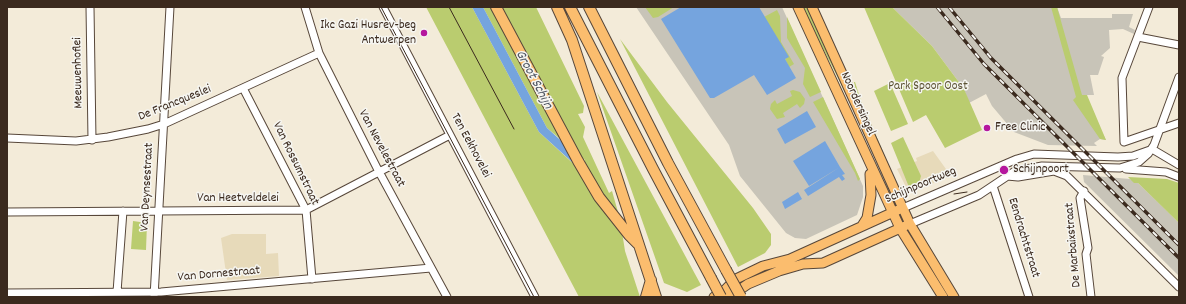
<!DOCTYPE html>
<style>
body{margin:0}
#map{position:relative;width:1186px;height:304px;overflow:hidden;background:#f3ebd9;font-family:Dekko,sans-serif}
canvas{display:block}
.frame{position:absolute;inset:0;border:8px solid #3b2a1e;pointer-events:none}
</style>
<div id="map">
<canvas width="1186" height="304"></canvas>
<div class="frame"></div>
</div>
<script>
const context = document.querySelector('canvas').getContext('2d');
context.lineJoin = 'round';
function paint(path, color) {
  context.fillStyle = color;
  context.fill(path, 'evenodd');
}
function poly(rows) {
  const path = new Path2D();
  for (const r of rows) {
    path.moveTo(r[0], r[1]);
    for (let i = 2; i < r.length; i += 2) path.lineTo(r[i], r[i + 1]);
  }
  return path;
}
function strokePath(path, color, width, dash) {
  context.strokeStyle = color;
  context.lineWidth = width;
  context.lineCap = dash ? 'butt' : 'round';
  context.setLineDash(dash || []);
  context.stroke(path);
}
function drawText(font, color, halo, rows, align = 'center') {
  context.font = font + ' Dekko,sans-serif';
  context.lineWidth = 3;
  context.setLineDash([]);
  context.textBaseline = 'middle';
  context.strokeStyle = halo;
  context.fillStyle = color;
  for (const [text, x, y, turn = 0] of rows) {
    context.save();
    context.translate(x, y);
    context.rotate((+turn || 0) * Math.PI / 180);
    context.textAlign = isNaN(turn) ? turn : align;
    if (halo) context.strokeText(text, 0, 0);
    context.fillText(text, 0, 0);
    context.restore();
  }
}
const built = poly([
 [933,151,951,176,914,191,908,191,897,169,917,161,916,158],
 [232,234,266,234,266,254,278,253,279,276,227,280,221,238]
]);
const industrial = poly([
 [636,7,782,7,863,186,863,197,857,215,806,239,795,238,786,233,740,176,729,145],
 [892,7,1057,7,1061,18,1112,18,1112,14,1133,14,1129,27,1135,30,1134,34,1123,29,1109,30,1110,48,1101,56,1104,57,1098,75,1090,75,1094,95,1083,95,1106,140,1100,139,1094,143,1097,146,1048,145,1014,132,992,106,986,94,969,103,964,89,932,46],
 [1083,175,1130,179,1138,183,1169,213,1179,223,1179,276,1084,182]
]);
const green = poly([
 [426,7,472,7,539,132,578,168,585,160,547,128,483,7,536,7,584,106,583,113,578,114,585,127,583,137,609,193,612,191,620,219,625,251,640,297,579,297],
 [645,7,674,7,658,17,653,18],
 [802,7,807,7,823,39,890,189,841,84],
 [864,7,892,7,932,46,964,89,982,130,945,148,926,115,913,122],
 [1051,7,1057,7,1082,95,1087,95,1106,140,1100,139,1073,100,1076,97],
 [777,10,780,16,781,42,794,64,789,67,785,59,788,57,764,17],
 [787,17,821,92,810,97,803,84,805,68,787,38],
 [620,39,667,102,753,208,771,234,771,245,765,253,738,267],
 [854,82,855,82,861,101,897,184,856,93],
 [890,83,908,124,891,131,874,91],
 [793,90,800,92,805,99,804,104,800,108,797,104,783,113,785,117,777,119,770,109,771,104,775,100,777,104,792,96,790,91],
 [597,92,695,274,701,285,687,292,664,283],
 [823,97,860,179,858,181,855,173,813,102],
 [903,137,921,176,919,183,913,188,909,187,891,143],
 [1128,177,1167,179,1179,183,1179,223,1138,183,1134,183],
 [133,221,147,223,146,250,131,249]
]);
const water = poly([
 [472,7,483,7,547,128,577,155,572,162,539,132],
 [681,7,759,7,789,57,785,59,796,78,767,95,754,75,714,98,710,98,661,19],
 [807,111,816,127,785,144,777,129],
 [825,141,840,167,809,186,793,161],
 [840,167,845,174,842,175,845,179,842,181,839,177,808,196,804,190],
 [798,192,802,199,785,209,782,202]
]);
const minor = poly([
 [90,7,92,140],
 [305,7,319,53,377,168,447,297],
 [383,7,535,297],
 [1149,7,1122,78,1124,142,1179,123],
 [1138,37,1179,45],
 [243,88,306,210,312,279],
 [7,138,76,141,108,137,148,129,164,124,319,53],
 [1152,149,1179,165],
 [1126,169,1166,172,1179,177],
 [1007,176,1018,177,1054,171,1067,176,1179,287],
 [993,186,1029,297],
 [1084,191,1080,198,1088,248,1086,254,1091,297],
 [903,208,1017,159,1034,154,1118,157,1133,156,1150,150],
 [7,212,306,210,450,135],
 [910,224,979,195,1015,171,1042,166,1120,168,1139,162,1148,154,1154,145,1179,77],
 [117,292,123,211],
 [7,293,161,292,431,268],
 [154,297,170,7]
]);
const major = poly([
 [798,7,900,228,943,297],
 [812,7,910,224,954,297],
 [862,226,867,218,871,195,870,174],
 [714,297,723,292,736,279,763,266,790,259,898,210],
 [729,297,748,284,779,271,803,264,823,263,905,226]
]);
const highway = poly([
 [496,7,578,161,599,197,629,235,638,244],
 [557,7,572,40,656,297],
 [570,7,653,169,711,278],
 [589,7,668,163,726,270],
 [646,297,651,280]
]);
const tram = poly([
 [381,7,534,297],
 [449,7,514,129],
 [954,194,967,192]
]);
const rail = poly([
 [937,7,984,64,1179,258],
 [949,7,991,58,1179,245]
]);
const highwayBridge = poly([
 [726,270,741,297],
 [711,278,721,297]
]);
const markers = [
 [424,33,4,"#b5179e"],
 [987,128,4,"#b5179e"],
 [1004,170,5,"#b5179e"]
];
const poiNames = [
 ["Ikc Gazi Husrev-beg",416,26,"right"],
 ["Antwerpen",416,41,"right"],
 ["Free Clinic",995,128],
 ["Schijnpoort",1013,170]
];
const streetNames = [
 ["Meeuwenhoflei",79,73,-91],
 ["De Francqueslei",175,104,-22],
 ["Noordersingel",857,104,66],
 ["Ten Eekhovelei",470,146,62],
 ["Van Nevelestraat",381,149,62],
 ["Van Rossumstraat",295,164,64],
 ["Schijnpoortweg",921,186,-23],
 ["Van Deynsestraat",148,187,-87],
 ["Van Heetveldelei",238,199],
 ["Eendrachtstraat",1023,238,73],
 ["De Marbaixstraat",1074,245,-95],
 ["Van Dornestraat",219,275,-5]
];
const parkNames = [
 ["Park Spoor Oost",928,87]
];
const waterNames = [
 ["Groot Schijn",533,80,62]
];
paint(built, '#e7daba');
paint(industrial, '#c8c4b8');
paint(green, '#bacc6f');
paint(water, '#75a4de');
strokePath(minor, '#57473a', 9);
strokePath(major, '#57473a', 11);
strokePath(highway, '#57473a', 12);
strokePath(minor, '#fff', 7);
strokePath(major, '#fbbd6e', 9);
strokePath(highway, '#fbbd6e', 10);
strokePath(tram, '#3b2a1e', 1);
strokePath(rail, '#3b2a1e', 3.5);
strokePath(rail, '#f6f6f2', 2, [6]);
strokePath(highwayBridge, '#57473a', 12, []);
strokePath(highwayBridge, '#fbbd6e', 10);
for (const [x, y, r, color] of markers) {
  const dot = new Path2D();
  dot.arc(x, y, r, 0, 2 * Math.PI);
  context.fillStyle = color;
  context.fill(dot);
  strokePath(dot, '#f6f6f2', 1.5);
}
drawText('13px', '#3b2a1e', '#f6f6f2', poiNames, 'left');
drawText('13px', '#3b2a1e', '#f6f6f2', streetNames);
drawText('13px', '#5b5232', '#f6f6f2', parkNames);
drawText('italic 14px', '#4f5561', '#f6f6f2', waterNames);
</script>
